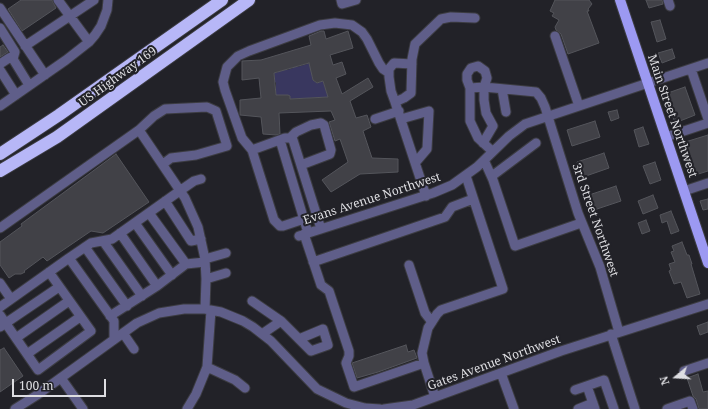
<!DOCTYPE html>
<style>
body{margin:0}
#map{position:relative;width:708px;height:409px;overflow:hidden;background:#222228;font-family:"Noto Serif",serif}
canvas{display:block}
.north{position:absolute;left:656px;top:357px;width:40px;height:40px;-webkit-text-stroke:3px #222228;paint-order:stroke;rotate:252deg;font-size:11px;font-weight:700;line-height:16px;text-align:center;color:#dedee2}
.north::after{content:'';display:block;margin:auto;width:14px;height:18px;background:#dedee2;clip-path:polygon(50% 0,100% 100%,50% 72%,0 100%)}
.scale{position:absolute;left:12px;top:379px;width:94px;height:18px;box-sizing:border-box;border:2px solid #dedee2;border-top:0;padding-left:5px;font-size:12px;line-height:14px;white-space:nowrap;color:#dedee2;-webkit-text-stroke:3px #222228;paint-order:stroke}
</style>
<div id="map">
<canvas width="708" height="409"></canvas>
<div class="north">N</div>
<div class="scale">100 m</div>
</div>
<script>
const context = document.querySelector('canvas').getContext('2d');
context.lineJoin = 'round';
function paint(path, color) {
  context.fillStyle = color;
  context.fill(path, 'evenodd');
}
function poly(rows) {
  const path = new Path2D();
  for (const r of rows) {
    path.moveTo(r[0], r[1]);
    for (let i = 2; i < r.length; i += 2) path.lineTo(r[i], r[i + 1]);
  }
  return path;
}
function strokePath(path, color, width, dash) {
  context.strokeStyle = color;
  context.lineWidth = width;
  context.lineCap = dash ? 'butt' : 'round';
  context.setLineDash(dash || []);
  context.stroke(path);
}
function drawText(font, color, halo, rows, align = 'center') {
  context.font = font + ' "Noto Serif",serif';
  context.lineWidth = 4;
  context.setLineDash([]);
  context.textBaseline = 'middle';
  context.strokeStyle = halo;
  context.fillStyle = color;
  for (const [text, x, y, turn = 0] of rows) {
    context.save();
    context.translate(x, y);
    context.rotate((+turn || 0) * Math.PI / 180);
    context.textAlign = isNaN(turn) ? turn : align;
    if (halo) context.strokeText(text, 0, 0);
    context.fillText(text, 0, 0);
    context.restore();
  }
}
const green = poly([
 [314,62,312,77,313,80,317,83,323,81,328,97,290,99,290,96,287,95,276,96,276,83,275,82,274,72,276,73,286,68,287,70,293,68,293,66,296,65,297,67]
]);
const building = poly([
 [21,0,52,0,56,8,22,31,8,9,21,0],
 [555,0,589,0,592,4,588,9,589,11,587,11,599,43,568,54,561,34,556,30,555,27,559,20,552,16,554,13,550,11,555,0],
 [646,0,662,0,663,4,649,8,646,0],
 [660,20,666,39,657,42,651,22,660,20],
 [321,31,324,31,326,39,348,31,353,48,330,55,333,65,342,62,346,74,336,78,342,94,368,78,373,87,350,101,356,118,367,115,371,127,363,131,372,158,398,159,398,172,360,174,331,192,322,180,348,162,340,139,335,141,329,122,335,120,331,111,279,113,280,134,276,135,263,134,261,117,240,115,240,100,261,98,259,78,242,80,242,61,261,60,311,45,309,36,321,31],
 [309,63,313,80,317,83,323,81,328,97,290,99,290,96,288,95,276,95,274,73,309,63],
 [3,45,8,52,0,57,0,47,3,45],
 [672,49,675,58,662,63,658,53,672,49],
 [685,87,695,115,675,123,665,94,685,87],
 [617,110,619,118,611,121,608,112,617,110],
 [595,121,600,137,572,146,567,130,595,121],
 [643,127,649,144,639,147,634,130,643,127],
 [708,135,708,171,692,176,682,143,708,135],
 [604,153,609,168,583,177,577,162,604,153],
 [116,154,149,202,103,233,91,231,47,261,43,257,24,271,25,272,21,274,15,274,9,278,0,265,0,242,22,226,21,224,116,154],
 [655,162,661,180,650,184,643,166,655,162],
 [616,186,621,201,594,210,589,195,616,186],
 [653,195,658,208,643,214,638,201,653,195],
 [708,199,708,209,703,210,700,201,708,199],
 [671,211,679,231,671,234,667,221,662,223,660,215,671,211],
 [646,220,650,231,642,234,638,223,646,220],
 [682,242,687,255,689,255,692,264,691,264,700,294,687,298,681,282,674,284,669,271,671,270,669,264,675,262,671,252,674,251,672,246,682,242],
 [708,322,708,332,700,335,697,326,708,322],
 [406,345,408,352,414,350,417,358,378,372,357,378,352,363,406,345],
 [4,348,23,376,0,392,0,350,4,348],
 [698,374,703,392,708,391,708,409,699,409,696,399,693,396,687,378,698,374]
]);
const minor = poly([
 [58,0,89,42],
 [341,0,342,4,356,0],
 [668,0,670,6],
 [0,8,45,75],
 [0,28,15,52,13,59],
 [555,36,579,106],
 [25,46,94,0],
 [0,64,9,58,11,57,13,59,29,85],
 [691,69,708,119],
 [0,70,16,95],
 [470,88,484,87,536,92,541,98,545,107,578,213,600,267,619,332],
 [502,89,506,112],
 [395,102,391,91,389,77,389,69,394,63,412,64],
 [0,106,66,60,89,42,95,35,101,26,107,10,108,0],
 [375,119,399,111],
 [401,119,429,111,427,149,415,163],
 [139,130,185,198,198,227,205,259,206,279,205,309],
 [666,137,708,123],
 [290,138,296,132,311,125,321,123,324,125,331,150,330,154,301,165],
 [280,140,308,233],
 [483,143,493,126,486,113,484,100,484,87,487,78,485,71,478,66,471,68,467,74,467,80,470,88,470,121,478,138,492,151],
 [252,150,285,138,290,138,293,140,321,229],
 [484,160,493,180,515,246,581,223],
 [492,176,536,143],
 [684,191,708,183],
 [426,196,395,102,404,98,411,93,412,59,415,44,441,19,451,17,475,18],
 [165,201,191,241,201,239],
 [149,213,186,264,205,262],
 [304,219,283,226,280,226,274,220,252,150,242,138,225,90,223,82,227,67,238,56,249,51,320,25,335,23,352,25,362,32,367,39,379,63,383,69,389,73],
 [135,223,172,275],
 [0,228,139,130,154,116,165,109,207,107,216,111,227,146,196,155,171,158,163,164],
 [120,233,157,286],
 [304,234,321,285,329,291,349,351,349,356,346,363,354,387,424,363,422,353,428,328,437,314,441,310,503,289,466,176],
 [299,236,433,193,452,185,477,167,509,136,525,124,708,63],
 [103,241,142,296],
 [85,247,127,306],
 [205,259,226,253],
 [313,262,445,217,452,207,473,199],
 [409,265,425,313,432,322],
 [206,279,226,273],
 [0,283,11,299],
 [252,301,281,321],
 [0,307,69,258],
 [0,315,38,370,91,331,49,272],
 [110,316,157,286,186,264],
 [0,327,59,287],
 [123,333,134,349],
 [262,334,281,321,311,351,328,345,323,329,299,339],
 [611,334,635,409],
 [16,338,69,301],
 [114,339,114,321,69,258,91,243,112,239,181,190,194,181,201,179],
 [27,354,80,317],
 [424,363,435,397],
 [207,367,235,380,245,388],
 [684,371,708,363],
 [501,373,514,409],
 [61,378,83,409],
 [587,386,595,409],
 [575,390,604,380,614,409],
 [15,409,37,395,137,323,159,313,184,309,205,309,221,312,243,321,253,327,271,341,317,389,346,403,365,408,380,409],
 [187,409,196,394,207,367,211,310],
 [384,409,413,405,561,351,708,304],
 [578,409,593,403],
 [667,409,690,401,693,409]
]);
const major = poly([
 [620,0,708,263]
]);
const highway = poly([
 [0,154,59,115,222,0],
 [0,171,57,137,249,0]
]);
const streetNames = [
 ["US Highway 169",118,77,-36],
 ["Main Street Northwest",672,116,71],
 ["Evans Avenue Northwest",372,199,-18],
 ["3rd Street Northwest",595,220,71],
 ["Gates Avenue Northwest",494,363,-20]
];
paint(green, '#39375f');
paint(building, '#414147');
strokePath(building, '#54555b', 1);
strokePath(minor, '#3c3c42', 11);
strokePath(major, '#3c3c42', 12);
strokePath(highway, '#3c3c42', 14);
strokePath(minor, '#5f5e89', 9);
strokePath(major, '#9c99f2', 10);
strokePath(highway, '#b7b7f7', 12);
drawText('12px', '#dedee2', '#222228', streetNames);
</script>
